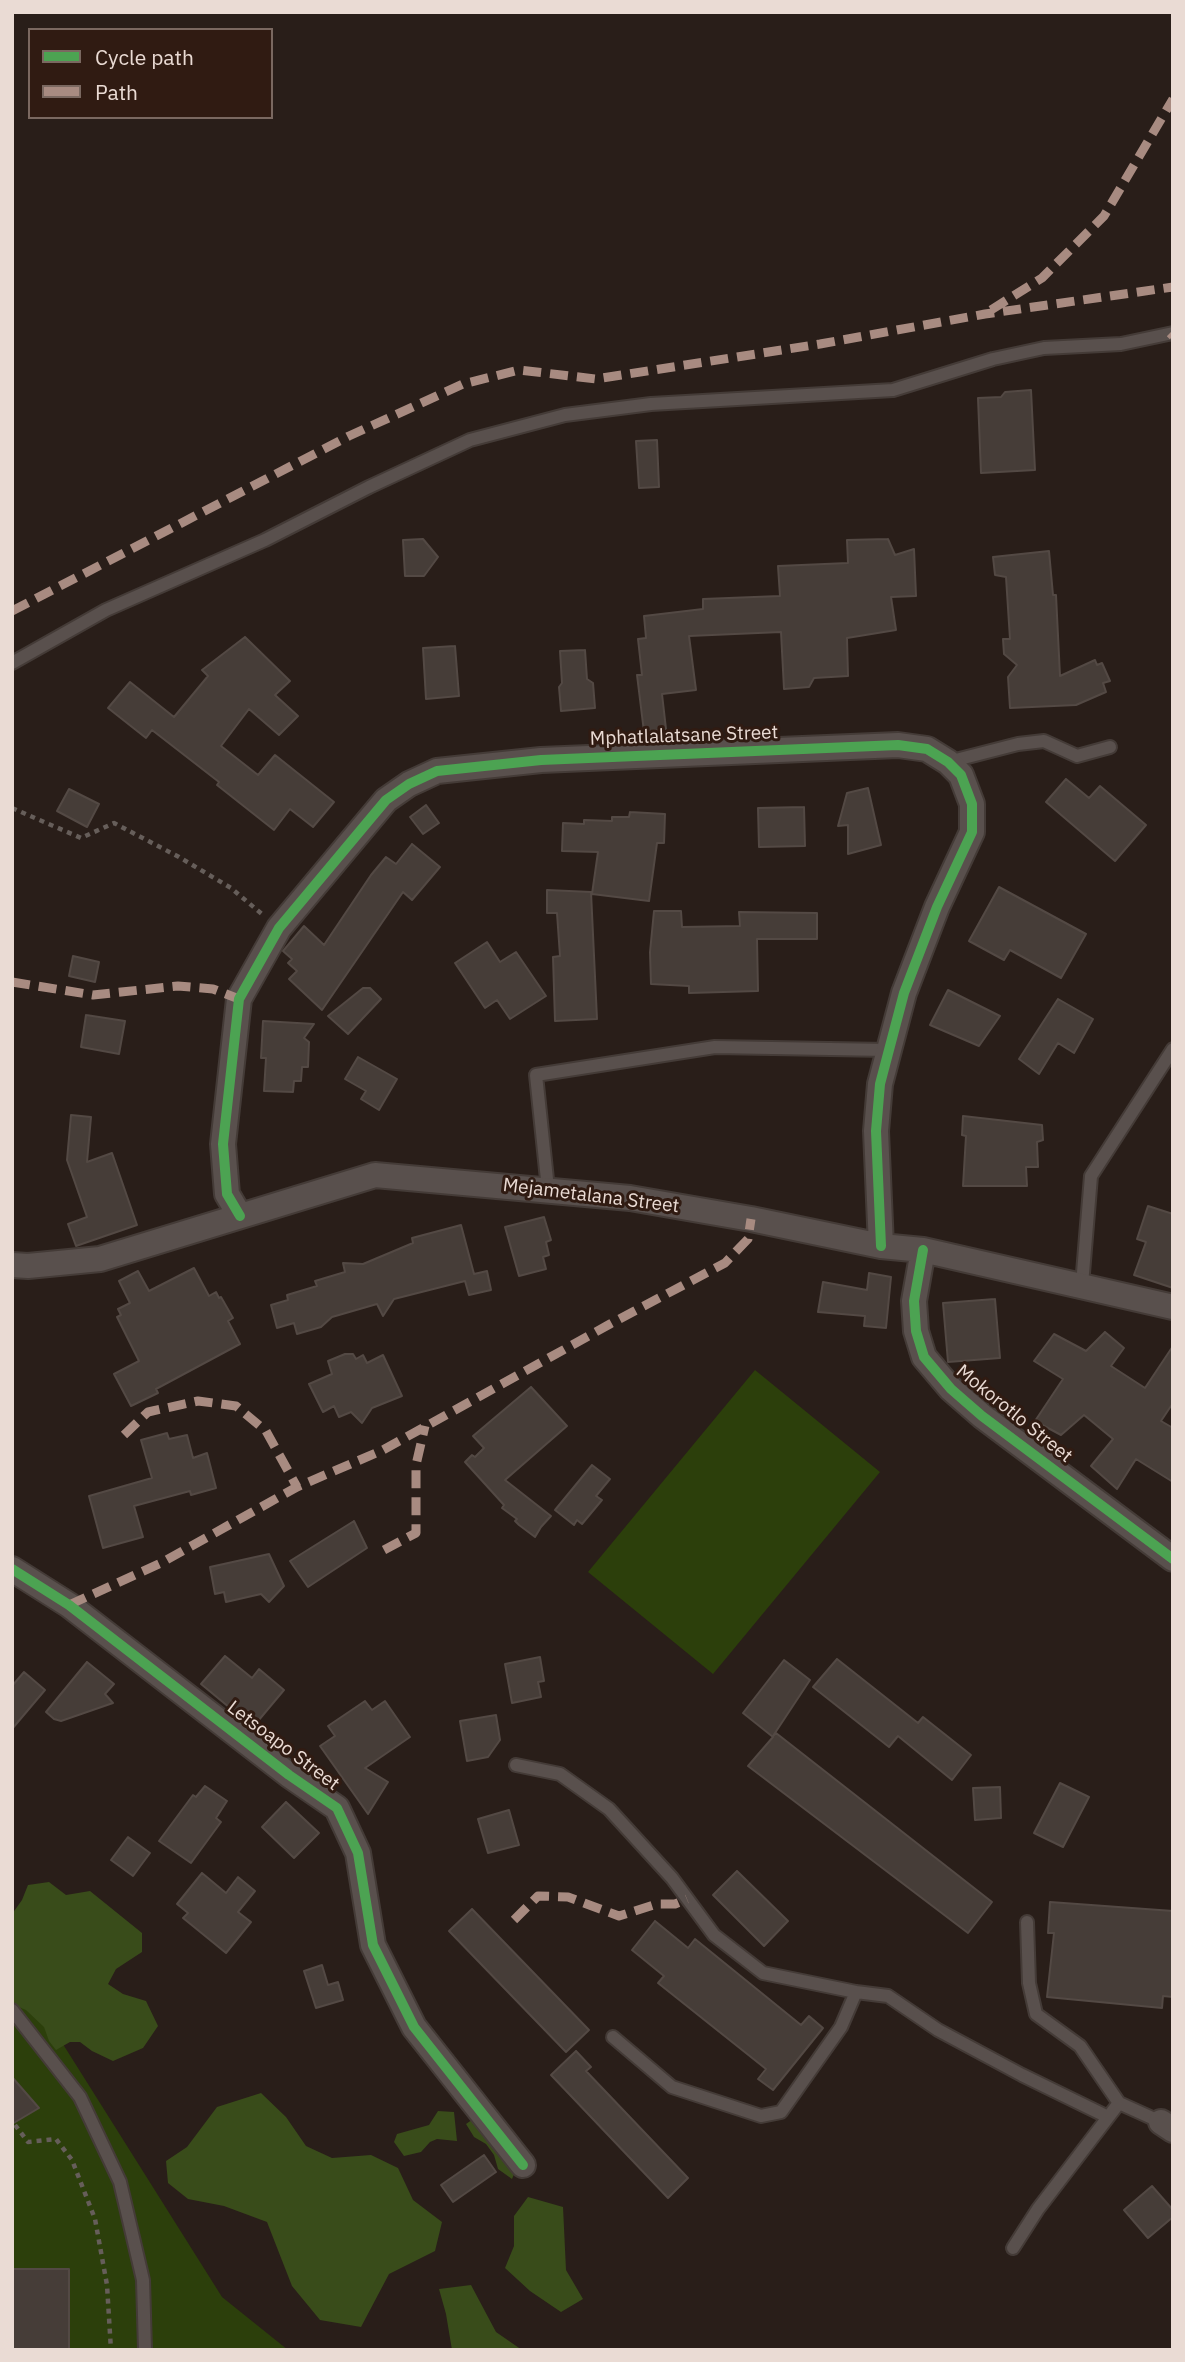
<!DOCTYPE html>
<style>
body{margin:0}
#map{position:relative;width:1185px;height:2362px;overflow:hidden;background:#291e19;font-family:"IBM Plex Sans",sans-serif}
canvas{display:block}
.frame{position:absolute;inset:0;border:14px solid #eadbd4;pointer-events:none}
.legend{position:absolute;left:28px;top:28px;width:245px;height:91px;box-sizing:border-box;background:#301b12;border:2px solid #7a6860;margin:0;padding:9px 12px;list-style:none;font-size:21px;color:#eadbd4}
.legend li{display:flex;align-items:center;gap:14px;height:35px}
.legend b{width:35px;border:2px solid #7a6860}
</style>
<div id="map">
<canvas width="1185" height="2362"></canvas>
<div class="frame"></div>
<ul class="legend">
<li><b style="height:9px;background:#4ca352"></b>Cycle path</li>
<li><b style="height:9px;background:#a88b81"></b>Path</li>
</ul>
</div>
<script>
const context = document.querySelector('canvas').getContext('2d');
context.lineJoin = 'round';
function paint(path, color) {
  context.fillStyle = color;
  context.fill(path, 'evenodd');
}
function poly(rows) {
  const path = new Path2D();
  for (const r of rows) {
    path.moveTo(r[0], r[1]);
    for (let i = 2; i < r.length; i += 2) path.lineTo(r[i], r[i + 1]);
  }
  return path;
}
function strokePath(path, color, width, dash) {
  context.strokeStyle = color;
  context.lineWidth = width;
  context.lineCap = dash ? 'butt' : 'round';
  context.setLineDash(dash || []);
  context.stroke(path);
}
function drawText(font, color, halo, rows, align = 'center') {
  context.font = font + ' "IBM Plex Sans",sans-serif';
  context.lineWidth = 6;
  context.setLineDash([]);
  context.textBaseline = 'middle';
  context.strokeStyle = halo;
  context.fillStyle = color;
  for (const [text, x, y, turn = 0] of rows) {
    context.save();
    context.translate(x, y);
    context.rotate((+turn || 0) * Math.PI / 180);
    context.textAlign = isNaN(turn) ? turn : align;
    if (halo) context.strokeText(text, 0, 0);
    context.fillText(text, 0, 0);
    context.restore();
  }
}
const green = poly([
 [755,1370,880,1472,713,1674,588,1572],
 [12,1947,61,2041,222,2297,288,2350,12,2350]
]);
const forest = poly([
 [49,1882,66,1895,90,1891,142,1933,142,1952,116,1969,108,1984,123,1994,146,2001,158,2026,143,2048,113,2061,92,2051,80,2042,70,2042,56,2050,49,2041,44,2027,26,2010,14,2005,12,2001,12,1914,22,1900,28,1885],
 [261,2093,286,2117,306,2146,332,2158,371,2155,398,2168,413,2200,442,2222,435,2251,389,2274,361,2327,320,2320,292,2286,267,2222,224,2206,188,2199,168,2183,166,2161,187,2147,217,2107],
 [438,2111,454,2112,457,2141,437,2139,430,2142,421,2152,404,2156,394,2142,397,2134,429,2125],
 [476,2117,517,2167,512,2179,498,2169,494,2155,486,2144,474,2137,466,2124],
 [528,2197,563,2207,566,2270,583,2299,561,2312,530,2291,505,2268,514,2246,514,2216],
 [471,2285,496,2332,522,2350,452,2350,446,2314,439,2289]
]);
const building = poly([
 [1031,390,1035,470,981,473,978,398,1001,397,1005,392,1031,390],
 [657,440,659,487,639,488,636,441,657,440],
 [423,539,438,557,424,576,405,576,403,540,423,539],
 [888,539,895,555,914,549,916,596,891,597,896,630,847,638,848,676,814,678,809,687,784,689,781,632,689,636,696,690,662,694,666,729,644,732,637,675,642,675,638,639,646,638,644,616,703,609,703,599,780,596,778,566,848,563,847,540,888,539],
 [1049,551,1053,595,1056,595,1060,676,1095,660,1097,665,1102,663,1110,681,1103,683,1106,692,1076,705,1010,708,1008,677,1017,665,1004,654,1003,639,1010,639,1006,577,995,575,993,557,1049,551],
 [245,637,290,681,275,695,298,716,279,735,249,709,221,746,258,775,275,755,334,802,313,827,290,809,274,830,217,785,219,782,152,730,146,738,108,708,130,682,174,717,208,676,202,670,245,637],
 [455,646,459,696,426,699,423,648,455,646],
 [585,650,587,679,593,683,595,708,561,711,559,687,562,683,560,651,585,650],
 [1066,779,1089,798,1100,786,1146,825,1115,861,1046,802,1066,779],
 [868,788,881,845,848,854,848,825,838,826,847,793,868,788],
 [69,789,99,804,87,827,57,811,69,789],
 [426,805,439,823,423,834,410,817,426,805],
 [804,807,805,846,759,847,758,808,804,807],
 [630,812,665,814,664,843,657,843,649,901,592,894,598,852,562,851,563,823,584,824,584,820,612,821,612,817,629,817,630,812],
 [412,844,440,867,412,900,403,892,322,1010,289,979,297,971,288,963,292,959,283,951,304,926,324,945,371,875,386,857,396,864,412,844],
 [999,887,1086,934,1061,978,1010,950,1004,960,969,941,999,887],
 [547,890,591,892,597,1019,555,1021,553,957,560,956,557,913,547,913,547,890],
 [654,911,681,911,682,927,740,926,739,912,817,913,817,939,757,939,758,991,689,993,689,986,651,984,650,952,654,911],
 [487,942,500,962,516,952,546,996,510,1019,497,1000,485,1008,455,963,487,942],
 [73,956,99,962,95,982,69,976,73,956],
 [363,988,370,988,381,999,348,1034,328,1016,363,988],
 [948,990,1000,1016,979,1046,930,1025,948,990],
 [1058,999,1093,1019,1074,1053,1058,1043,1039,1074,1019,1059,1058,999],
 [86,1015,125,1021,119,1054,81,1047,86,1015],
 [263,1021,314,1024,304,1038,309,1042,308,1067,302,1067,301,1081,294,1081,293,1092,264,1091,266,1058,261,1058,263,1021],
 [358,1057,397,1079,379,1110,361,1099,366,1091,345,1079,358,1057],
 [71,1115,91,1117,87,1162,112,1153,137,1225,76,1246,68,1224,87,1217,67,1160,71,1115],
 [963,1116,1042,1125,1043,1140,1037,1142,1038,1167,1026,1167,1027,1186,963,1186,966,1136,962,1135,963,1116],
 [1148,1206,1173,1214,1173,1288,1134,1275,1146,1242,1137,1239,1148,1206],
 [544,1217,551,1240,546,1242,549,1255,543,1257,546,1269,519,1276,505,1227,544,1217],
 [461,1225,474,1274,487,1271,491,1290,469,1295,465,1281,394,1299,383,1316,377,1304,332,1317,321,1327,297,1334,294,1323,277,1328,271,1305,288,1300,287,1295,317,1286,315,1281,345,1272,343,1263,363,1264,413,1243,412,1238,461,1225],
 [194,1268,209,1296,216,1292,219,1298,221,1297,233,1318,228,1321,240,1344,156,1389,158,1393,131,1406,114,1374,139,1361,117,1317,121,1315,118,1309,130,1303,119,1281,138,1271,149,1291,194,1268],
 [869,1273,891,1277,886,1328,864,1326,865,1316,818,1312,823,1282,867,1290,869,1273],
 [995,1299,1000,1358,948,1362,943,1303,995,1299],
 [1105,1332,1124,1348,1111,1366,1145,1388,1173,1346,1173,1403,1161,1421,1173,1428,1173,1482,1136,1459,1117,1489,1091,1466,1113,1439,1084,1415,1061,1435,1035,1421,1063,1379,1034,1361,1054,1334,1086,1351,1105,1332],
 [345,1354,353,1354,356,1359,363,1355,367,1363,383,1355,402,1396,372,1408,362,1423,351,1412,339,1417,334,1406,323,1412,309,1384,332,1374,328,1361,345,1354],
 [531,1387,567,1426,505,1480,551,1516,541,1527,535,1537,519,1525,515,1521,517,1519,502,1508,504,1505,465,1462,472,1455,475,1457,484,1448,473,1436,531,1387],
 [167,1433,169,1439,187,1435,193,1458,207,1453,216,1488,191,1495,190,1491,134,1506,143,1537,103,1548,89,1496,152,1478,141,1440,167,1433],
 [592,1465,610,1479,596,1496,602,1500,582,1524,577,1520,574,1525,555,1510,592,1465],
 [354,1521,367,1548,308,1587,290,1561,354,1521],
 [269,1554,284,1586,269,1602,261,1594,226,1602,224,1592,215,1594,210,1567,269,1554],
 [225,1656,252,1678,259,1669,284,1690,253,1727,201,1684,225,1656],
 [540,1657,544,1681,538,1682,541,1697,512,1703,505,1664,540,1657],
 [837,1659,918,1723,923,1717,971,1755,952,1780,898,1736,889,1747,813,1687,837,1659],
 [784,1660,810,1680,773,1736,776,1733,992,1902,968,1933,748,1766,773,1737,743,1713,784,1660],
 [87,1662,114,1684,105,1694,113,1703,61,1721,54,1719,46,1712,87,1662],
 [24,1672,45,1690,12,1729,12,1686,24,1672],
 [365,1701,372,1710,385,1701,410,1737,365,1768,388,1782,368,1814,320,1746,335,1736,328,1726,365,1701],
 [496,1715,500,1740,488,1757,467,1761,460,1721,496,1715],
 [1060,1783,1089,1797,1063,1847,1034,1833,1060,1783],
 [205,1786,227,1801,216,1818,221,1822,191,1863,159,1841,193,1795,196,1797,205,1786],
 [1000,1787,1001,1818,975,1820,973,1788,1000,1787],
 [286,1802,319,1833,294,1858,262,1827,286,1802],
 [509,1810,519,1845,488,1853,478,1819,509,1810],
 [128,1837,150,1853,133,1876,111,1860,128,1837],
 [737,1871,788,1921,764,1946,713,1895,737,1871],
 [202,1873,226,1893,238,1877,255,1891,238,1912,251,1922,226,1953,183,1918,188,1913,177,1904,202,1873],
 [1050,1902,1173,1911,1173,1997,1163,1996,1162,2008,1047,1997,1054,1933,1048,1933,1050,1902],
 [472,1909,589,2030,566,2052,449,1931,472,1909],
 [655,1921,688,1948,695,1939,801,2025,809,2016,823,2028,773,2090,758,2079,766,2069,658,1983,664,1976,632,1950,655,1921],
 [322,1965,328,1985,338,1982,343,2000,316,2008,304,1971,322,1965],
 [576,2051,591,2067,586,2071,688,2178,668,2198,551,2075,576,2051],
 [12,2077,39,2108,12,2124,12,2077],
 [484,2155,496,2172,453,2202,441,2185,484,2155],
 [1152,2186,1173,2210,1173,2217,1148,2238,1124,2210,1152,2186],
 [12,2269,69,2269,69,2350,12,2350,12,2269]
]);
const path = poly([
 [12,808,81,838,114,823,179,857,231,888,263,915],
 [15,2125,28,2142,56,2139,72,2160,95,2219,107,2285,111,2350]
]);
const lane = poly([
 [12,663,106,610,265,540,369,487,470,440,565,415,651,404,893,390,993,359,1044,348,1121,344,1173,333],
 [948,762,1018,744,1044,741,1077,756,1110,747],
 [548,1189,536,1075,715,1047,887,1050],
 [1082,1285,1091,1176,1173,1049],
 [516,1765,560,1774,609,1809,672,1878,714,1935,763,1973,856,1992,888,1996,938,2030,1022,2075,1108,2117],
 [1027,1922,1029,1983,1036,2014,1080,2046,1119,2103],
 [12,2010,80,2097,120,2182,143,2280,145,2350],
 [613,2037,672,2087,761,2116,781,2112,841,2027,856,1992],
 [1013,2248,1038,2209,1119,2103,1161,2122]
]);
const street = poly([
 [240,1216,227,1194,223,1144,239,999,279,928,386,800,409,784,437,771,541,760,898,745,927,749,948,762,961,775,972,804,972,832,937,907,904,993,880,1084,876,1131,881,1246],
 [923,1250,914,1301,916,1331,924,1357,951,1389,982,1416,1173,1559],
 [12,1265,28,1266,100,1259,375,1175,630,1198,751,1219,881,1246,923,1250,1173,1307],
 [12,1569,69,1605,289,1775,337,1808,358,1853,373,1945,414,2027,523,2165],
 [1161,2122,1173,2130]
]);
const quiet = poly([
 [991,310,1042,278,1104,216,1173,99],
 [1170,333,1173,336],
 [12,611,349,436,463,384,519,370,596,379,820,344,985,314,1173,287],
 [12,982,93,995,178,986,213,989,239,999],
 [124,1435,148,1412,198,1401,236,1406,266,1431,297,1487],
 [384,1550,416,1533,416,1465,425,1426],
 [69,1605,161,1563,297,1487,383,1450,610,1324,725,1263,748,1239,751,1219],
 [514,1920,538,1896,568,1897,619,1916,657,1904,675,1904,687,1899]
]);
const cycleway = poly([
 [240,1216,227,1194,223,1144,239,999,279,928,386,800,409,784,437,771,541,760,898,745,927,749,948,762,961,775,972,804,972,832,937,907,904,993,880,1084,876,1131,881,1246],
 [923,1250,914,1301,916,1331,924,1357,951,1389,982,1416,1173,1559],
 [12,1569,69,1605,289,1775,337,1808,358,1853,373,1945,414,2027,523,2165]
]);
const streetNames = [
 ["Mphatlalatsane Street",684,736,-2],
 ["Mejametalana Street",591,1196,7],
 ["Mokorotlo Street",1014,1414,39],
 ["Letsoapo Street",283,1746,37]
];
paint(green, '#2c3f0b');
paint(forest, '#394c1a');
paint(building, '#463d38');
strokePath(building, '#534944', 2);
strokePath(lane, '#443b37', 16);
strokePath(street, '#443b37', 28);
strokePath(path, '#665e5a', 4.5, [5, 5]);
strokePath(lane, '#59504d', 12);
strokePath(street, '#59504d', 24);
strokePath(quiet, '#a88b81', 9, [18, 9]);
strokePath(cycleway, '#4ca352', 10);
drawText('19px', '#eadbd4', '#301b12', streetNames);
</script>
